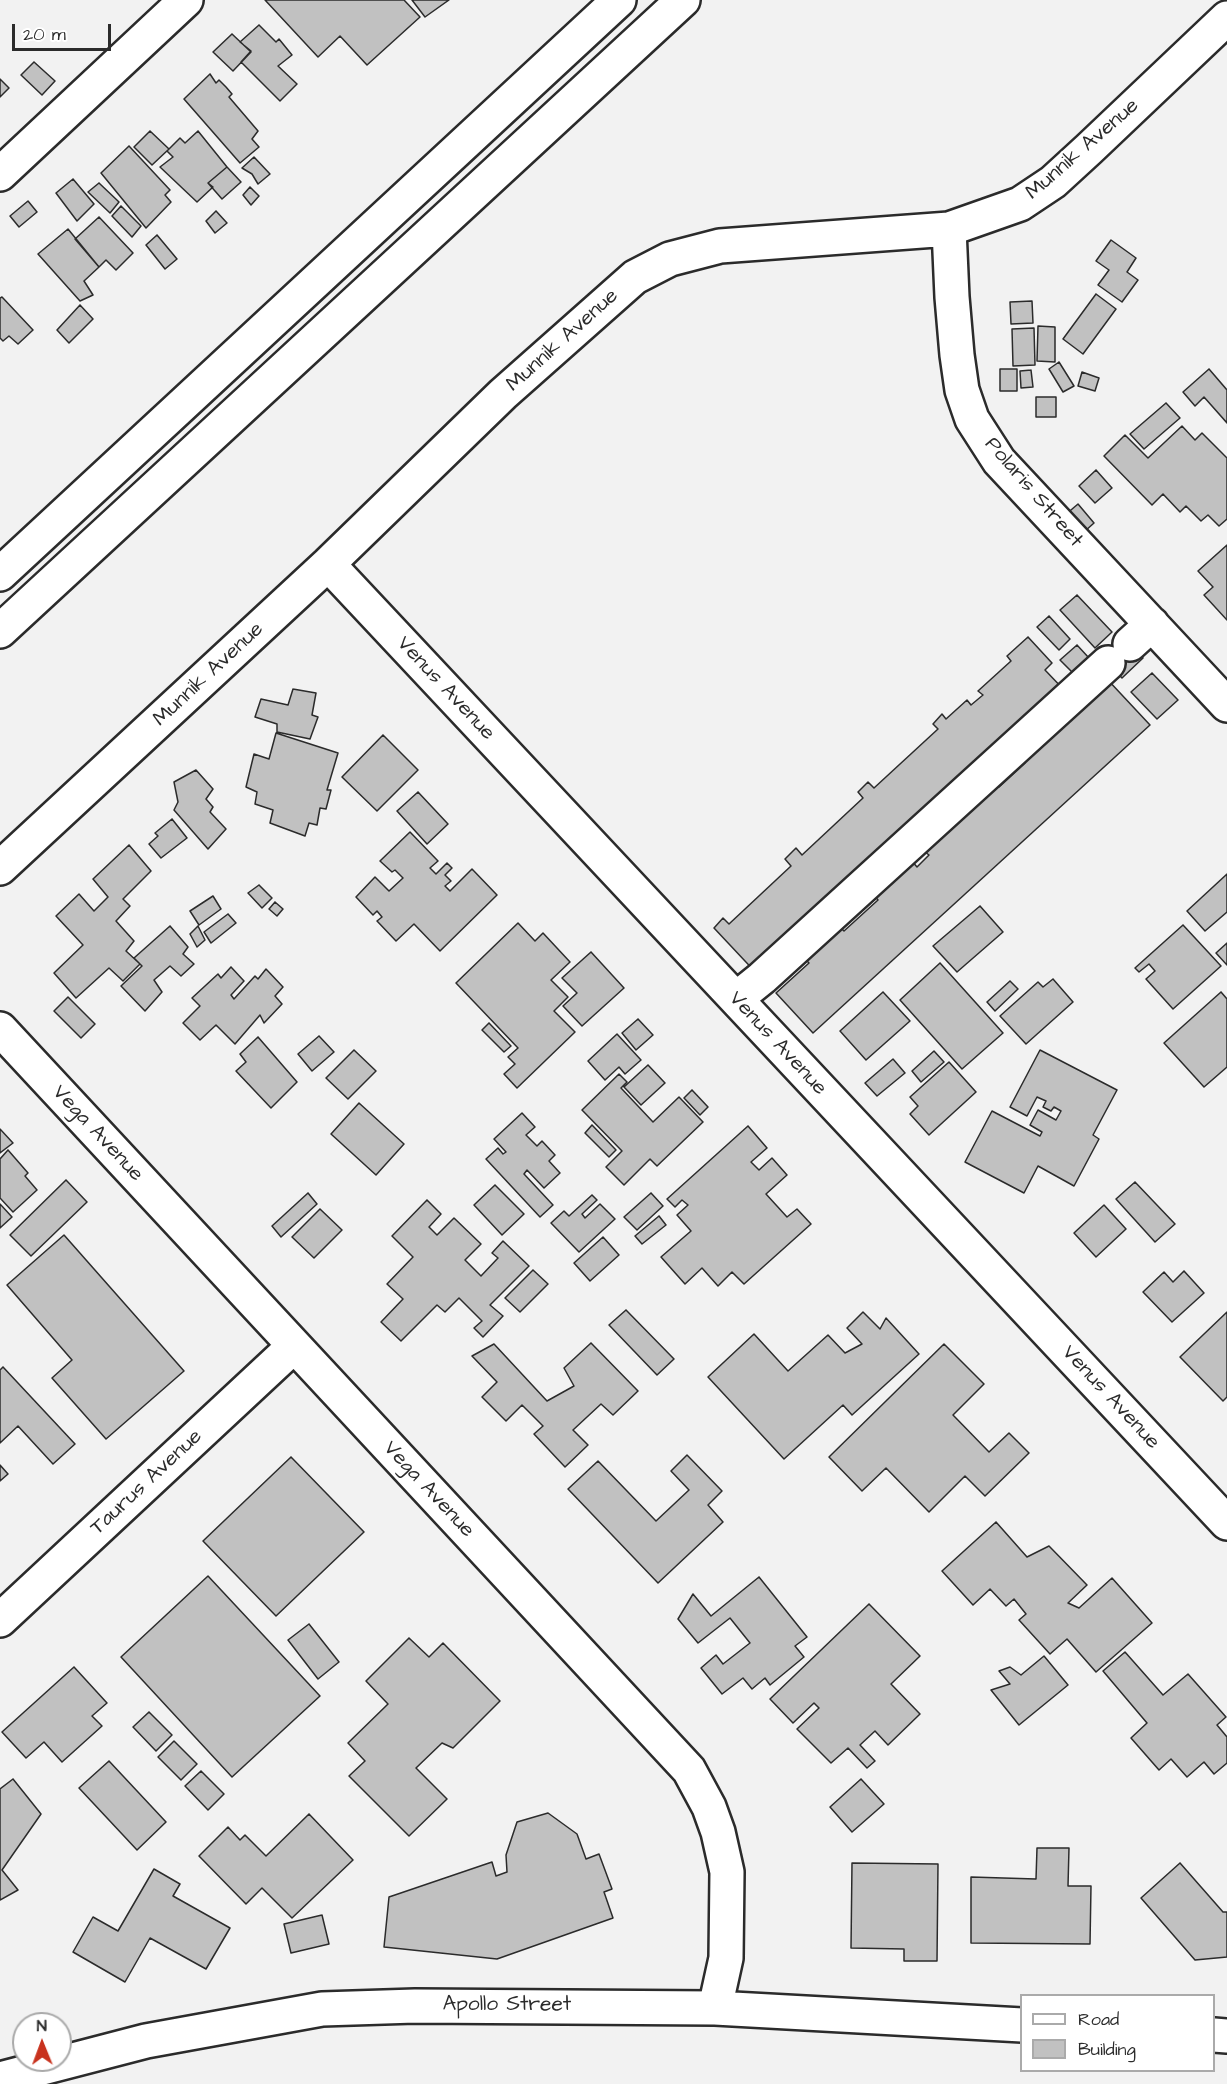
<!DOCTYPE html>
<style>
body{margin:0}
#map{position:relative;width:1227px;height:2084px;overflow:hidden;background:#f2f2f2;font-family:"Architects Daughter",sans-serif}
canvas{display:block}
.legend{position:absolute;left:1020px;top:1994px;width:195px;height:78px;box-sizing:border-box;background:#fff;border:2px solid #aaa;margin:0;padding:8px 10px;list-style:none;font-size:18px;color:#2b2b2b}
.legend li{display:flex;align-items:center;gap:12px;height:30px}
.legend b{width:30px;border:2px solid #aaa}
.north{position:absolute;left:12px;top:2012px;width:60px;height:60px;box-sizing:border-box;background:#fff;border:2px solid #aaa;border-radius:50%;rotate:359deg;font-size:16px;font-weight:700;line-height:24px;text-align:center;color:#2b2b2b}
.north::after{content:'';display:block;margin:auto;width:21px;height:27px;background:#c8321e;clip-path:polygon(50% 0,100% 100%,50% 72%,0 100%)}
.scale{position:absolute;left:12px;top:24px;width:99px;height:27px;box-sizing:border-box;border:3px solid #2b2b2b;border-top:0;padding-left:8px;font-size:18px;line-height:21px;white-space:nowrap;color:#2b2b2b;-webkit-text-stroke:4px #fff;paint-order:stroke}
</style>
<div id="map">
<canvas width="1227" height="2084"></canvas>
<ul class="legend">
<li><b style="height:8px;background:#fff"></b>Road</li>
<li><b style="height:16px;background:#c1c1c1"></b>Building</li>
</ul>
<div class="north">N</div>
<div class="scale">20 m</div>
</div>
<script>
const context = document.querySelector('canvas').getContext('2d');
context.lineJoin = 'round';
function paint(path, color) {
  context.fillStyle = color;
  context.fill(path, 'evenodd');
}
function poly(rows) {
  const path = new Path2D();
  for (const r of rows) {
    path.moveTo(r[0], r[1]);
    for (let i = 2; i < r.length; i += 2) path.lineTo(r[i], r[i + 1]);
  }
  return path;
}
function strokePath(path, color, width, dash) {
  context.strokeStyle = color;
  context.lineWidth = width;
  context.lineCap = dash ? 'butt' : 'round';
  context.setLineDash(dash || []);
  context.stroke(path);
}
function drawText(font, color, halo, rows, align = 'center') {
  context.font = font + ' "Architects Daughter",sans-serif';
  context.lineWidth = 4.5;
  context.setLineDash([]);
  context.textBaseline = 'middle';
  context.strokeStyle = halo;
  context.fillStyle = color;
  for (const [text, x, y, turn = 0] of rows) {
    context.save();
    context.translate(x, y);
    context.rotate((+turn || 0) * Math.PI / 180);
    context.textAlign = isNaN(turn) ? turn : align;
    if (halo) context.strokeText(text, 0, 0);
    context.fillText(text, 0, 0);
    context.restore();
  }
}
const building = poly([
 [265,0,404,0,420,17,367,65,340,36,318,57,265,0],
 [412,0,449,0,425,17,412,0],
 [259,25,276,42,279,39,292,55,278,66,297,84,280,101,241,62,251,51,240,42,259,25],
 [232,34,251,52,233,71,213,52,232,34],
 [34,62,55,81,42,95,21,75,34,62],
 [210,74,216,83,219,80,226,87,232,94,229,97,258,131,252,139,259,147,240,163,184,99,210,74],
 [0,79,9,88,0,97,0,79],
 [150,131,169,149,152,165,134,147,150,131],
 [198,131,227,167,208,183,213,187,197,202,160,167,173,157,167,151,180,138,185,143,198,131],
 [129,146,170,190,165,195,171,202,146,228,101,173,129,146],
 [254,157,270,174,258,184,252,174,242,168,254,157],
 [227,167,241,182,222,199,208,183,227,167],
 [73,179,94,204,77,221,56,193,73,179],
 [99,183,119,202,110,213,88,192,99,183],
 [250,187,259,196,251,205,243,195,250,187],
 [28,201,37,212,19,227,10,216,28,201],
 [121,206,141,226,132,237,112,216,121,206],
 [216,211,227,223,215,233,206,221,216,211],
 [99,217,133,253,116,270,106,260,99,267,75,239,99,217],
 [68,229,99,267,84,281,93,295,80,301,38,254,68,229],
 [157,235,177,259,165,269,146,245,157,235],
 [1111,240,1136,258,1127,272,1138,280,1122,302,1098,285,1109,270,1096,261,1111,240],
 [1096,294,1116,309,1083,354,1063,339,1096,294],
 [2,297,33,330,18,344,9,336,3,341,0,338,0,298,2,297],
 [1032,301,1033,323,1011,324,1010,302,1032,301],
 [80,305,93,319,69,343,57,330,80,305],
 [1038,326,1055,327,1055,362,1037,361,1038,326],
 [1034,328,1035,365,1013,366,1012,329,1034,328],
 [1059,362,1074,386,1063,392,1049,369,1059,362],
 [1000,369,1017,369,1017,391,1000,391,1000,369],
 [1209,369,1227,390,1227,423,1204,397,1195,406,1183,392,1209,369],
 [1031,370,1033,387,1021,388,1020,371,1031,370],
 [1082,372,1099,378,1095,391,1078,386,1082,372],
 [1036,397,1056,397,1056,417,1036,417,1036,397],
 [1166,403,1180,418,1144,449,1130,434,1166,403],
 [1182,426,1195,440,1202,433,1227,458,1227,519,1219,526,1208,515,1201,521,1186,506,1180,512,1163,494,1152,505,1104,456,1125,435,1148,458,1182,426],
 [1096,470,1112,488,1095,503,1079,486,1096,470],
 [1078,504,1094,523,1075,540,1058,521,1078,504],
 [1227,545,1227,620,1204,595,1213,587,1198,571,1227,545],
 [1077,595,1112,632,1095,648,1060,610,1077,595],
 [1049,616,1070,639,1059,650,1037,627,1049,616],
 [1028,637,1052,663,1045,670,1066,692,760,977,714,928,723,918,729,924,791,866,785,859,796,848,802,855,863,798,858,792,868,782,874,788,938,729,933,724,942,714,946,719,967,700,971,705,983,695,978,691,1011,661,1007,656,1028,637],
 [1123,637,1143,658,1122,678,1102,657,1123,637],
 [1077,645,1089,658,1073,673,1060,660,1077,645],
 [1152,673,1178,700,1157,719,1131,692,1152,673],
 [1107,679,1150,725,813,1033,776,993,809,963,804,958,839,926,844,931,878,900,873,894,911,860,917,867,929,855,925,852,953,826,948,822,995,782,999,787,1025,763,1021,758,1107,679],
 [293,689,316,693,312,715,318,717,310,739,277,732,277,724,255,717,261,699,288,705,293,689],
 [276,733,338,753,327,790,331,790,326,809,320,808,317,825,309,823,305,836,270,823,273,810,255,804,257,792,246,787,254,754,269,759,276,733],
 [383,735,418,770,377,811,342,777,383,735],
 [196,770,213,789,206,799,213,807,210,812,226,829,208,849,174,810,178,802,174,782,196,770],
 [418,792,448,824,427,844,397,811,418,792],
 [172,819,187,838,161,858,149,844,158,836,155,833,172,819],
 [410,832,438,861,430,868,436,874,447,863,452,868,445,875,451,881,445,886,450,891,472,869,497,895,440,951,414,924,396,941,377,921,382,917,377,911,373,915,356,897,375,877,389,891,403,878,395,870,392,872,380,861,410,832],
 [129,845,151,871,123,899,130,906,116,921,134,941,126,951,140,964,123,981,109,968,76,998,54,973,83,945,56,916,79,894,94,911,108,897,93,879,129,845],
 [1227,874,1227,912,1205,931,1187,911,1227,874],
 [259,885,272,898,262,908,248,893,259,885],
 [213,896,221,909,199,925,190,911,213,896],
 [275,902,283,909,277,916,269,909,275,902],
 [980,906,1003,932,957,972,933,946,980,906],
 [228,914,236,923,211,943,204,932,228,914],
 [518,923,535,941,543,933,570,962,551,980,568,997,554,1011,575,1032,517,1088,504,1074,515,1064,508,1057,518,1048,456,983,518,923],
 [1183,925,1221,966,1173,1009,1146,979,1155,971,1149,964,1139,972,1135,968,1183,925],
 [170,926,188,947,183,954,194,964,181,976,170,966,154,980,162,992,145,1011,121,986,142,966,134,958,170,926],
 [198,926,205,940,197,947,190,934,198,926],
 [1227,943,1227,965,1216,953,1227,943],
 [591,952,624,988,582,1026,563,1006,577,993,562,978,591,952],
 [940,963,1003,1033,962,1069,900,1000,940,963],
 [231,967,244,981,231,995,234,999,255,976,258,979,266,969,283,987,275,996,282,1004,264,1023,260,1015,235,1044,216,1025,200,1040,183,1023,200,1006,192,998,218,974,221,978,231,967],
 [1053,979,1073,1002,1026,1044,1000,1016,1038,982,1043,987,1053,979],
 [1010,981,1018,989,995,1011,987,1002,1010,981],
 [883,992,910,1021,866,1060,840,1031,883,992],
 [1221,992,1227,999,1227,1067,1204,1087,1164,1043,1221,992],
 [68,997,95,1024,81,1038,54,1011,68,997],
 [638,1019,653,1035,636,1050,622,1033,638,1019],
 [489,1023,511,1046,504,1052,482,1030,489,1023],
 [617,1034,641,1060,625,1074,619,1067,605,1080,588,1061,617,1034],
 [319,1036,334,1052,312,1071,298,1054,319,1036],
 [258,1037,297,1082,271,1108,236,1071,246,1062,240,1054,258,1037],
 [354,1050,376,1071,348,1099,326,1078,354,1050],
 [1040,1050,1117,1090,1093,1135,1099,1139,1074,1186,1038,1166,1024,1193,965,1162,992,1111,1040,1136,1042,1132,1030,1125,1038,1110,1056,1120,1061,1111,1054,1107,1051,1111,1043,1107,1046,1101,1037,1097,1027,1116,1010,1107,1040,1050],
 [934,1051,944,1062,921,1082,912,1071,934,1051],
 [893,1059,905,1073,877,1096,865,1083,893,1059],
 [949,1062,976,1092,929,1135,910,1114,918,1106,910,1097,949,1062],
 [648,1065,665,1083,641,1105,624,1087,648,1065],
 [619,1074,627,1082,621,1088,653,1122,679,1097,703,1122,657,1166,650,1159,624,1185,606,1167,622,1151,582,1110,619,1074],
 [692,1090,708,1107,700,1115,684,1098,692,1090],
 [359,1103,404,1144,376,1175,331,1134,359,1103],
 [522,1113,535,1127,526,1135,537,1146,542,1141,555,1155,549,1161,560,1173,544,1188,527,1170,524,1174,553,1205,540,1217,486,1159,498,1148,503,1154,506,1152,494,1139,522,1113],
 [592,1125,616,1150,609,1157,585,1133,592,1125],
 [748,1126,767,1148,751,1162,759,1170,772,1158,787,1175,766,1194,787,1217,797,1209,811,1224,744,1284,732,1272,718,1286,702,1268,685,1284,661,1257,691,1231,677,1215,688,1205,682,1200,675,1207,667,1199,748,1126],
 [0,1129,13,1143,0,1153,0,1129],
 [8,1150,28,1173,25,1176,37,1190,13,1212,0,1198,0,1159,8,1150],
 [66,1180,87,1202,31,1256,10,1235,66,1180],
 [1135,1182,1175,1224,1155,1242,1116,1199,1135,1182],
 [495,1185,524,1214,502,1235,474,1205,495,1185],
 [308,1193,317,1204,281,1237,272,1226,308,1193],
 [651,1193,663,1206,637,1230,624,1217,651,1193],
 [592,1195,597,1200,582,1214,585,1218,600,1204,615,1219,579,1252,551,1223,564,1211,569,1216,592,1195],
 [427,1200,441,1214,429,1227,437,1235,454,1218,481,1244,465,1260,481,1276,498,1258,492,1253,503,1241,529,1266,490,1305,503,1316,483,1337,474,1328,482,1321,459,1298,445,1312,437,1305,401,1341,381,1322,403,1299,387,1284,413,1257,392,1236,427,1200],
 [0,1204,12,1217,0,1228,0,1204],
 [1104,1205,1126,1229,1096,1257,1074,1233,1104,1205],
 [320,1209,342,1230,314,1258,292,1237,320,1209],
 [659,1216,666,1225,642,1244,635,1236,659,1216],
 [64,1235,184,1371,106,1439,52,1378,72,1360,7,1285,64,1235],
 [603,1237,619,1255,590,1281,574,1263,603,1237],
 [533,1270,548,1284,520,1312,505,1298,533,1270],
 [1184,1271,1204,1293,1172,1322,1143,1292,1164,1272,1173,1282,1184,1271],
 [626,1310,674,1359,657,1375,609,1325,626,1310],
 [863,1312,880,1329,886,1318,919,1354,852,1415,843,1405,784,1459,708,1377,754,1334,788,1371,828,1335,845,1353,862,1344,847,1328,863,1312],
 [1227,1312,1227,1397,1223,1401,1180,1357,1227,1312],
 [591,1343,638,1391,613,1415,601,1404,573,1430,588,1445,565,1467,534,1434,543,1426,522,1405,506,1421,482,1397,497,1382,472,1356,494,1344,547,1401,574,1386,564,1368,591,1343],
 [944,1344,984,1384,953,1415,989,1452,1009,1433,1029,1453,985,1496,965,1476,929,1512,886,1468,862,1491,829,1457,944,1344],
 [3,1367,75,1444,53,1464,18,1426,0,1443,0,1370,3,1367],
 [687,1455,722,1491,708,1505,723,1522,658,1583,568,1489,598,1461,656,1521,689,1490,671,1471,687,1455],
 [291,1457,364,1532,276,1616,203,1541,291,1457],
 [0,1465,8,1474,0,1481,0,1465],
 [996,1522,1027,1557,1049,1546,1087,1585,1068,1603,1079,1608,1112,1578,1152,1623,1096,1672,1067,1639,1050,1654,1019,1620,1026,1614,1014,1599,1006,1606,990,1589,973,1605,942,1571,996,1522],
 [208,1576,320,1696,232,1777,121,1657,208,1576],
 [759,1577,807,1637,795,1646,804,1657,770,1685,765,1678,752,1689,743,1678,722,1694,701,1668,716,1655,723,1664,750,1643,730,1618,698,1643,678,1619,693,1594,711,1616,759,1577],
 [869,1604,920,1656,891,1684,920,1714,888,1745,875,1731,860,1745,875,1761,867,1768,848,1748,831,1763,797,1729,819,1708,814,1703,793,1723,770,1699,869,1604],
 [309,1624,339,1662,318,1679,288,1640,309,1624],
 [409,1638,429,1657,443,1643,500,1701,453,1748,442,1743,416,1768,447,1799,409,1836,349,1776,365,1761,348,1743,388,1704,366,1681,409,1638],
 [1125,1652,1163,1695,1188,1674,1226,1717,1217,1725,1227,1737,1227,1763,1214,1774,1204,1762,1187,1777,1171,1759,1159,1770,1131,1738,1147,1723,1103,1671,1125,1652],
 [1044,1656,1068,1685,1019,1725,991,1690,1010,1684,999,1671,1010,1667,1021,1675,1044,1656],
 [74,1667,107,1703,92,1716,102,1726,62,1762,44,1742,26,1758,2,1732,74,1667],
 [149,1712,172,1735,156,1751,133,1727,149,1712],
 [174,1741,197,1764,181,1780,158,1757,174,1741],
 [109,1761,166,1822,137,1850,79,1788,109,1761],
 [201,1771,224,1794,208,1810,185,1786,201,1771],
 [13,1779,41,1814,2,1870,18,1890,0,1900,0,1789,13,1779],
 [861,1779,884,1804,852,1832,830,1807,861,1779],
 [548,1813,577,1834,586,1859,599,1854,612,1889,604,1892,613,1918,497,1959,384,1947,389,1897,492,1862,496,1876,507,1872,506,1855,517,1822,548,1813],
 [309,1814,353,1860,292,1918,262,1888,246,1904,199,1856,228,1827,240,1840,245,1835,266,1856,309,1814],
 [1037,1848,1069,1848,1068,1886,1091,1886,1090,1944,971,1943,971,1877,1036,1879,1037,1848],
 [852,1863,938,1864,937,1961,904,1961,904,1949,851,1948,852,1863],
 [1180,1863,1223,1912,1227,1912,1227,1957,1195,1960,1141,1898,1180,1863],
 [154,1869,180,1884,173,1896,230,1928,206,1969,150,1938,125,1982,73,1952,93,1917,118,1931,154,1869],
 [322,1915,329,1944,291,1953,284,1924,322,1915]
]);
const street = poly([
 [0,174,186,0],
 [949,229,952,297,957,355,962,390,972,419,999,461,1227,705],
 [328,564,1227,1523],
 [1130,644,1152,624],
 [0,868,328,564,503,394,635,277,670,259,720,246,949,229,1020,204,1053,182,1089,149,1227,18],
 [736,999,762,978,1108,663],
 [0,1029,689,1770,709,1807,718,1832,727,1872,726,1958,715,2008],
 [0,1620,294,1346],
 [1214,2035,1227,2036],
 [0,2079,146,2041,322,2009,415,2006,715,2008,1022,2025]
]);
const primary = poly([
 [0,574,619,0],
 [0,631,683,0]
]);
const streetNames = [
 ["Munnik Avenue",1083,150,-41],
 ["Munnik Avenue",563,341,-42],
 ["Polaris Street",1033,493,49],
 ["Munnik Avenue",209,675,-43],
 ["Venus Avenue",445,689,47],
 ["Venus Avenue",777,1044,47],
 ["Vega Avenue",97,1134,47],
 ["Venus Avenue",1110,1398,47],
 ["Taurus Avenue",147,1483,-43],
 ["Vega Avenue",428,1490,47],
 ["Apollo Street",507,2006]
];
paint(building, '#c1c1c1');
strokePath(building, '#2b2b2b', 1.5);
strokePath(street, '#2b2b2b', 38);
strokePath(primary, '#2b2b2b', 38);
strokePath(street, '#fff', 33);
strokePath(primary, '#fff', 33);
drawText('21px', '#2b2b2b', '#fff', streetNames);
</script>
